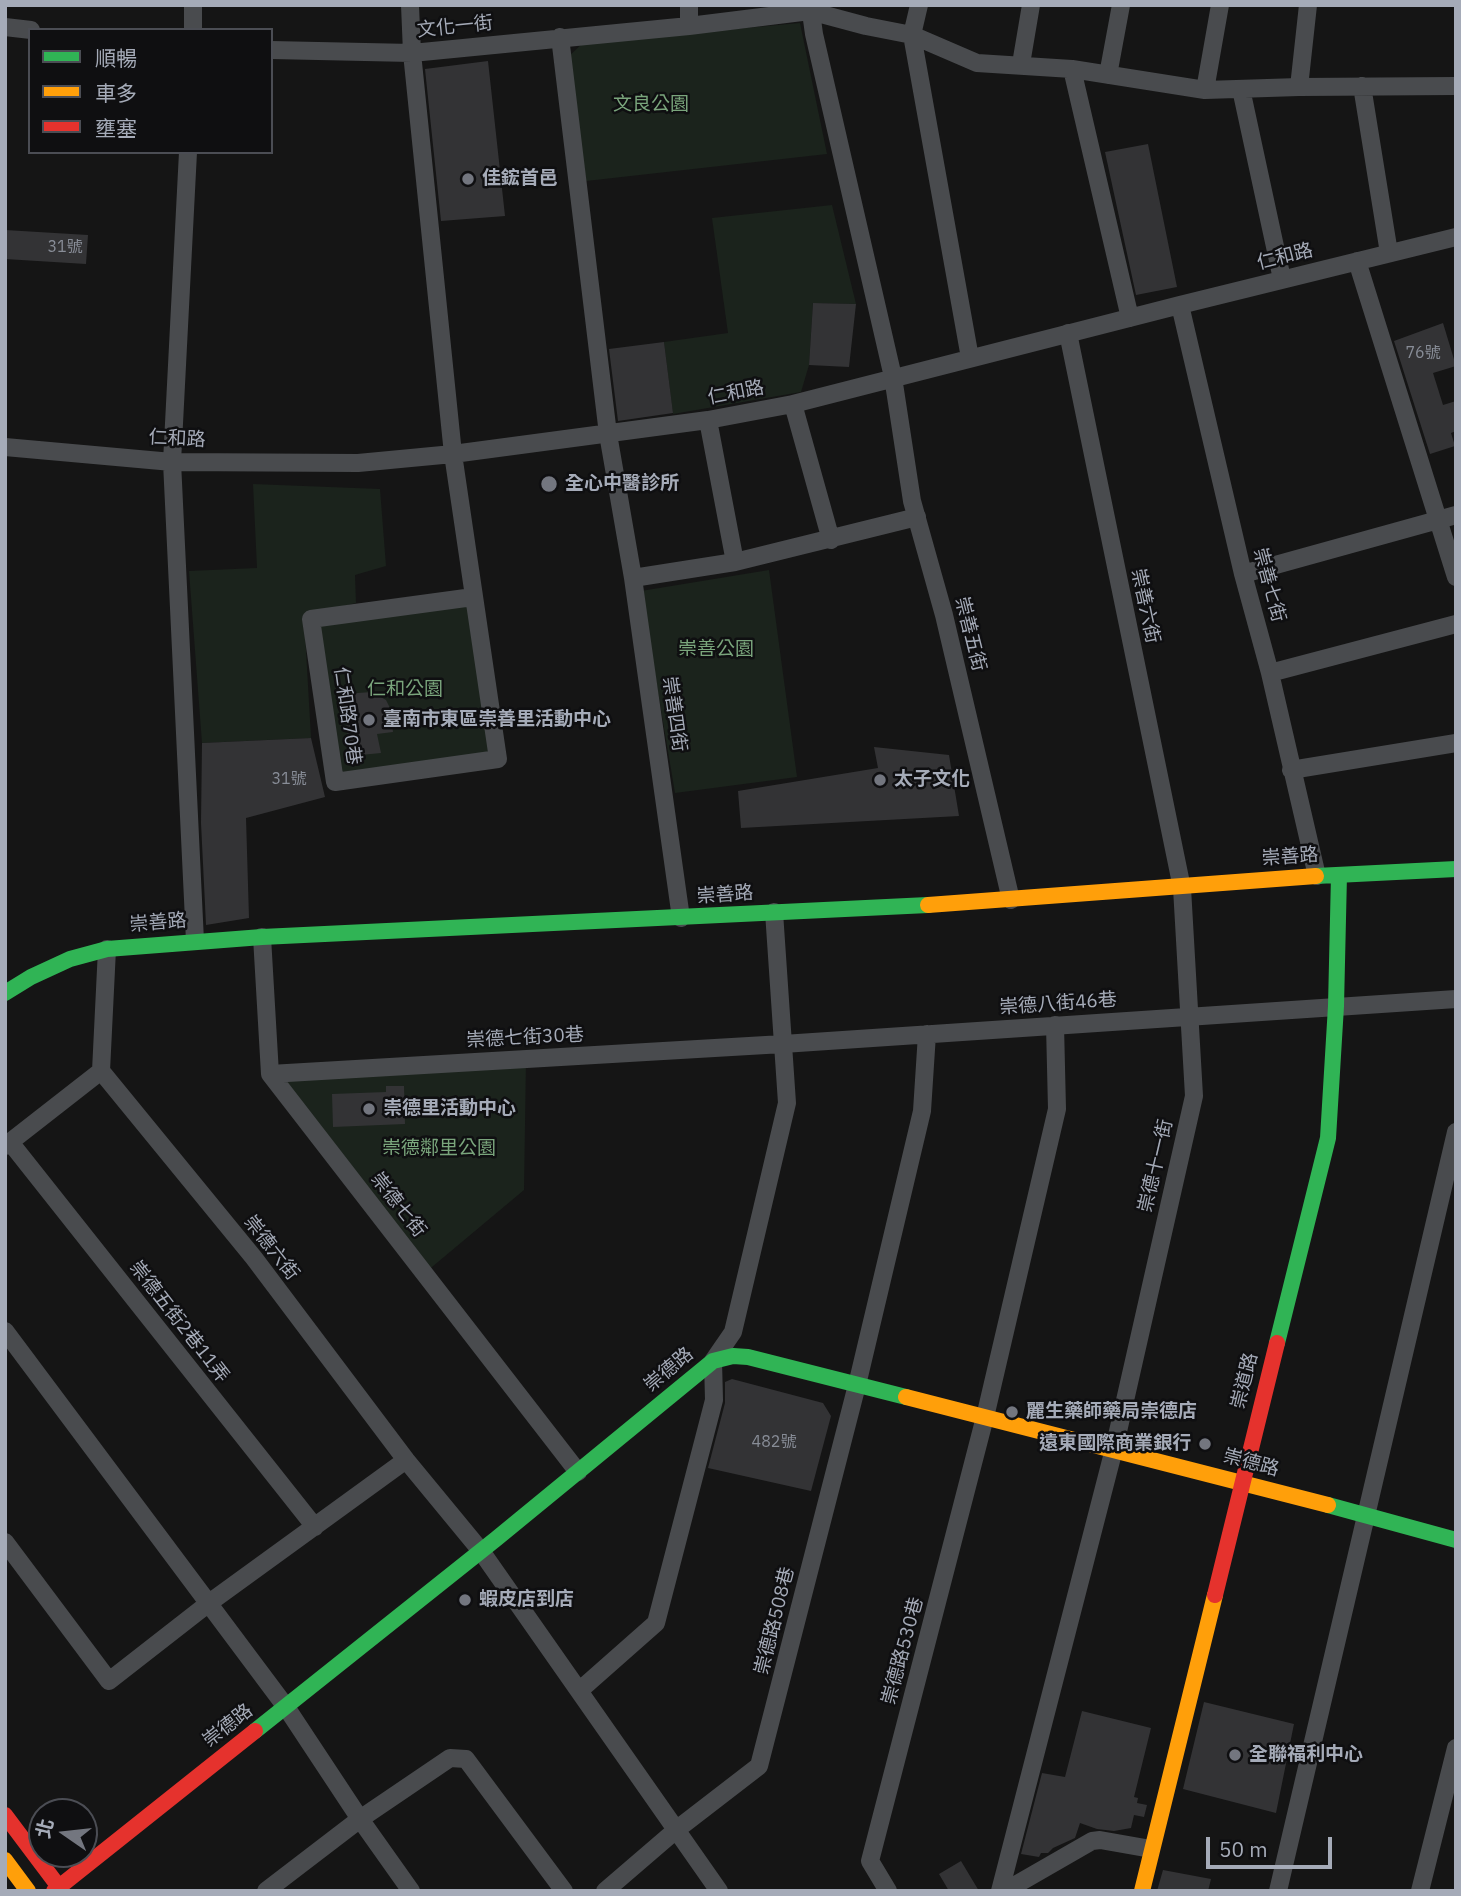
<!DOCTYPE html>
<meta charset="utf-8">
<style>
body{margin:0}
#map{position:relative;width:1461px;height:1896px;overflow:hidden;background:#151515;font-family:"IBM Plex Sans","Noto Sans TC",sans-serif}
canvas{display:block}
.frame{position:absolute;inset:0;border:7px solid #a5abb8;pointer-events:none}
.legend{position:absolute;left:28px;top:28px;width:245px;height:126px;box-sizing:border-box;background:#0f0f11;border:2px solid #4b4d54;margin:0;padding:9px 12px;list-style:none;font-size:21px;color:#a5abb8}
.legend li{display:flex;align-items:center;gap:14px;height:35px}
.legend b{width:35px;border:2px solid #4b4d54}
.north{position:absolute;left:28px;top:1798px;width:70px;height:70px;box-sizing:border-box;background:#0f0f11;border:2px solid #4b4d54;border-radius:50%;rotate:284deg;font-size:19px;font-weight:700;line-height:28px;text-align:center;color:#a5abb8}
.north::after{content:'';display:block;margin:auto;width:24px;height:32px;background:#73767f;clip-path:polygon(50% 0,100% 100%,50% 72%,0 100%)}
.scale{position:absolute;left:1206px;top:1837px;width:126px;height:32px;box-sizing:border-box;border:4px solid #a5abb8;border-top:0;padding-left:9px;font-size:21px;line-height:24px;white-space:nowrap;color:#a5abb8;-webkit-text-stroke:5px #0f0f11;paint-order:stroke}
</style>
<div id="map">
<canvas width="1461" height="1896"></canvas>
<div class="frame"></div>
<ul class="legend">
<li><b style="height:9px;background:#30b455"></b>順暢</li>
<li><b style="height:9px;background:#ff9f0a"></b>車多</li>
<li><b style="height:9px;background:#e5322d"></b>壅塞</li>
</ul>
<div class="north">北</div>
<div class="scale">50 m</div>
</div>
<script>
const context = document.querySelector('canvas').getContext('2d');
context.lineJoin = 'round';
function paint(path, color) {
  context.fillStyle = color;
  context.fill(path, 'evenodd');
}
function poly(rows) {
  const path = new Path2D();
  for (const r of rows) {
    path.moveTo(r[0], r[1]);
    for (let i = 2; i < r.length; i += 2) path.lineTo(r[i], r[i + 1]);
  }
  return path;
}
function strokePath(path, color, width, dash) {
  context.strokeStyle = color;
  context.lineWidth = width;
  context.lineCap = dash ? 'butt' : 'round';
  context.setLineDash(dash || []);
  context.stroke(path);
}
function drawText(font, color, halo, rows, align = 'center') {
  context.font = font + ' "IBM Plex Sans","Noto Sans TC",sans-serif';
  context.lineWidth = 5;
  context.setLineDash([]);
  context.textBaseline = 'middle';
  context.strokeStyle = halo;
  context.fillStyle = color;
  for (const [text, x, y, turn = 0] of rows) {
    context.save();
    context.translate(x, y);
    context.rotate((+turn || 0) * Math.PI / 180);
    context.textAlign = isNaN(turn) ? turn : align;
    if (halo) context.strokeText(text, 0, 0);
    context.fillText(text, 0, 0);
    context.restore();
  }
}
const green = poly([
 [800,23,827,154,586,181,569,56,583,43],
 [832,205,856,304,813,303,809,365,801,392,673,414,664,342,728,333,712,218],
 [253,484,380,489,386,566,355,575,356,603,304,615,311,738,202,743,189,571,257,568],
 [769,570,797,777,675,793,641,591],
 [468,605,491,753,341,775,320,626],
 [526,1060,524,1190,426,1272,286,1093,283,1074]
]);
const building = poly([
 [488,61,505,216,441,221,425,69],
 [1148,144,1177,287,1136,295,1105,152],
 [5,230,88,235,86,264,5,259],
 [813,303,856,304,849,367,809,365],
 [1443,323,1456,366,1433,373,1443,405,1456,401,1456,431,1451,433,1455,446,1430,454,1394,341],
 [664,342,673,413,618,421,609,349],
 [372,692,386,700,390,708,393,732,377,734,381,753,350,756,343,694],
 [311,738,325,797,246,818,249,918,206,925,201,823,202,743],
 [874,747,949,755,959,816,741,828,738,791,878,768],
 [386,1086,404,1086,405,1124,333,1127,332,1094,386,1092],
 [732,1379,823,1403,831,1416,811,1491,708,1468,725,1403,725,1382],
 [1204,1702,1294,1724,1276,1813,1183,1789],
 [1082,1711,1151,1728,1134,1797,1138,1798,1137,1803,1147,1805,1144,1817,1134,1815,1131,1828,1114,1831,1097,1829,1080,1823,1075,1838,1053,1848,1048,1853,1041,1853,1039,1857,1021,1854,1042,1773,1065,1777],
 [961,1861,979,1891,949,1891,939,1874],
 [1163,1870,1211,1879,1208,1891,1157,1891]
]);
const street = poly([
 [410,5,412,53,453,454,498,759,335,782,311,619,473,597],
 [810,5,814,34,893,377,912,501,944,615,1011,900],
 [919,5,912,35,970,358],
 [689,26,689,5],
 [5,27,31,30],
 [193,30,193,5],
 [560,37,608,434,633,578,681,918],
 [271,50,412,53,689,26,810,11,866,26,912,35,977,63,1072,69,1205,90,1299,87,1456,86],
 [1021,64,1031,5],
 [1072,69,1130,318],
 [1108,75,1121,5],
 [1362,86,1389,253],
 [1299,87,1308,5],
 [1241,89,1282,279],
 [1205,90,1220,5],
 [188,152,172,462,195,941],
 [1357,261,1456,577],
 [1180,305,1243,574,1270,673,1317,876],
 [793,404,831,540],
 [708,420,735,562],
 [5,447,172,462,358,463,453,454,708,420,793,404,1180,305,1456,237],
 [1243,574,1456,515],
 [633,578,735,562,917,517],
 [1270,673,1456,624],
 [1291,770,1456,743],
 [262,937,270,1074,578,1472],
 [107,949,101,1071,254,1258,406,1460,481,1551,719,1891],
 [270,1074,783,1044,1456,999],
 [10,1142,315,1527],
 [5,1146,101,1071],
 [5,1331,286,1707,360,1819,411,1891],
 [5,1542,109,1681,209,1603,406,1460],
 [579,1691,656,1623,714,1400,713,1361,733,1332,787,1103,774,912],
 [266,1891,360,1819,450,1758,466,1759,564,1891],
 [605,1891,676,1830,759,1766,857,1385,922,1111,927,1034],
 [888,1891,870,1861,985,1417,1057,1109,1055,1025],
 [1000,1891,1114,1449,1194,1096,1182,888,1068,333],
 [1005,1891,1092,1841,1100,1840,1151,1849],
 [1278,1891,1456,1132],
 [1420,1891,1456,1748]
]);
const fast = poly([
 [1316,876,1456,869],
 [5,993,31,977,70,959,107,949,262,937,928,905],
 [1277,1343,1328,1138,1336,1006,1339,875],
 [1328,1505,1456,1540],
 [255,1731,496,1539,713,1361,733,1356,748,1357,906,1397]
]);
const slow = poly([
 [928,905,1316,876],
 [906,1397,1328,1505],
 [5,1860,28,1891],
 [1142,1891,1215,1595]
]);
const jam = poly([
 [1215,1595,1277,1343],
 [5,1815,62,1891],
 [54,1891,255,1731]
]);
const markers = [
 [468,179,7,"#73767f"],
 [549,484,9,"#73767f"],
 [369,720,7,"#73767f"],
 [880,780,7,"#73767f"],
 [369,1109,7,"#73767f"],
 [1012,1412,7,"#73767f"],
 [1205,1444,7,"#73767f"],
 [465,1600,7,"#73767f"],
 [1235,1755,7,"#73767f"]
];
const numberNames = [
 ["31號",65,247],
 ["76號",1423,353],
 ["31號",289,779],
 ["482號",774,1442]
];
const streetNames = [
 ["文化一街",455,27,-6],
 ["仁和路",1285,257,-14],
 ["仁和路",736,393,-11],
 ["仁和路",177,439,3],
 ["崇善七街",1269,585,75],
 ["崇善六街",1145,606,78],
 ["崇善五街",970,634,76],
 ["崇善四街",674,714,82],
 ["仁和路70巷",347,716,82],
 ["崇善路",1290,857,-4],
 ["崇善路",725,895,-4],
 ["崇善路",158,923,-5],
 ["崇德八街46巷",1058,1004,-4],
 ["崇德七街30巷",525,1038,-3],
 ["崇德十一街",1156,1166,-77],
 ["崇德七街",398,1205,52],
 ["崇德六街",271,1248,52],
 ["崇德五街2巷11弄",179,1322,52],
 ["崇德路",669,1370,-40],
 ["崇道路",1245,1381,-76],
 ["崇德路",1251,1463,15],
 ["崇德路508巷",775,1621,-76],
 ["崇德路530巷",903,1651,-75],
 ["崇德路",228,1726,-38]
];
const parkNames = [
 ["文良公園",651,105],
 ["崇善公園",716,650],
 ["仁和公園",405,690],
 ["崇德鄰里公園",439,1149]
];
const poiNames = [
 ["佳鋐首邑",482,179],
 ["全心中醫診所",565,484],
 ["臺南市東區崇善里活動中心",383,720],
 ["太子文化",894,780],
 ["崇德里活動中心",383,1109],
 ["麗生藥師藥局崇德店",1026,1412],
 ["遠東國際商業銀行",1191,1444,"right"],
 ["蝦皮店到店",479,1600],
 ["全聯福利中心",1249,1755]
];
paint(green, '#1b231c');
paint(building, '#333335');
strokePath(street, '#494b4e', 18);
strokePath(fast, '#30b455', 16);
strokePath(slow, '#ff9f0a', 16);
strokePath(jam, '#e5322d', 16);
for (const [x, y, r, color] of markers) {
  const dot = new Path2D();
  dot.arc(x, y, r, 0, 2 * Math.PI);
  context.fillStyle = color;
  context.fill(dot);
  strokePath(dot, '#0f0f11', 2.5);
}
drawText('16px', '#888d97', null, numberNames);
drawText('19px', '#a5abb8', '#0f0f11', streetNames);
drawText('19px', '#7aa57c', '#0f0f11', parkNames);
drawText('bold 19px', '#a5abb8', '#0f0f11', poiNames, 'left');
</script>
